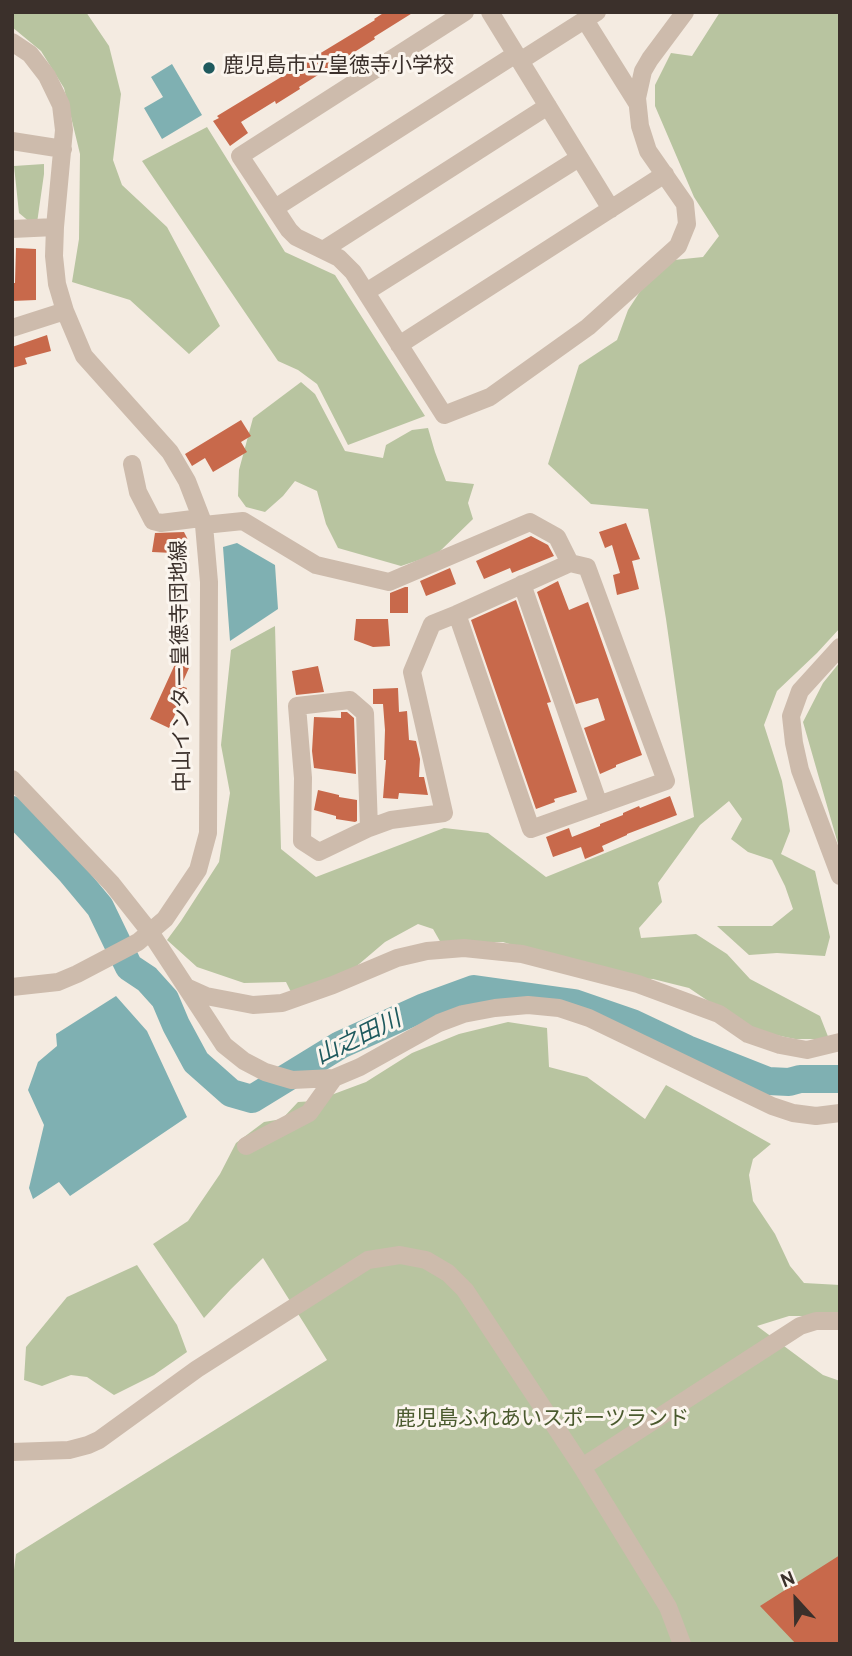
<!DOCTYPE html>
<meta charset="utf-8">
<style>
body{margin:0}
#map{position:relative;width:852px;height:1656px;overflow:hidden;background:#f4ebe1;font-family:Overpass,sans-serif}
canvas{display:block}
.frame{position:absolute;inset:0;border:14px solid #3b302b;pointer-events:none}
.north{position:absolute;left:761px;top:1565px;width:70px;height:70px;-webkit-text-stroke:5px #fbf5ee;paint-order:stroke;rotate:338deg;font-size:19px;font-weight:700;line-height:28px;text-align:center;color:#3b302b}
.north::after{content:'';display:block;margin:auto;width:24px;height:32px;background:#3b302b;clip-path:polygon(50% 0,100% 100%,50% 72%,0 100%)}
</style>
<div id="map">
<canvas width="852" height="1656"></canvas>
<div class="frame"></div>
<div class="north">N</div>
</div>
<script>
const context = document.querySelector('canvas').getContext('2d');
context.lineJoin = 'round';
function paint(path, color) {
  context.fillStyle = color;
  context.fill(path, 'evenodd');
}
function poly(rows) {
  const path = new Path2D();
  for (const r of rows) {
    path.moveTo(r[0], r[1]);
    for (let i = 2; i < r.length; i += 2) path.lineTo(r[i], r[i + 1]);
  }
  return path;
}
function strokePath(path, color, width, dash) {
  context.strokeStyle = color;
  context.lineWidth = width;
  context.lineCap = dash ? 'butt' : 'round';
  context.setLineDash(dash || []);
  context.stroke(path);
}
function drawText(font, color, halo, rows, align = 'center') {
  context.font = font + ' Overpass,"Noto Sans JP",sans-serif';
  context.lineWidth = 6;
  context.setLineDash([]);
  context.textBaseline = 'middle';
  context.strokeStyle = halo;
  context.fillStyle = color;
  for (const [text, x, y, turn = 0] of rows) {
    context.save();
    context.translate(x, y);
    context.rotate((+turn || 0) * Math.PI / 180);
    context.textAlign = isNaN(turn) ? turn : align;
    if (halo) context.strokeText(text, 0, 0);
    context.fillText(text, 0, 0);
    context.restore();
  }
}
const green = poly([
 [12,12,86,12,109,46,121,94,113,160,122,185,167,227,220,326,189,354,130,300,72,282,79,239,80,154,64,88,41,51,12,27],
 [720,12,840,12,840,628,817,653,777,691,764,725,782,781,787,810,790,831,781,854,815,871,830,937,825,956,777,953,749,955,717,926,772,926,793,909,785,886,772,860,748,852,731,839,742,819,729,801,700,825,658,883,662,902,639,928,641,938,696,934,727,954,750,979,820,1016,829,1039,795,1039,751,1030,689,988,653,979,619,978,503,942,441,943,433,929,418,924,385,942,345,976,295,1000,286,982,244,983,197,967,167,940,181,921,219,862,230,793,221,745,231,650,275,626,281,849,316,877,444,828,488,833,546,877,694,817,666,619,648,509,591,504,548,464,579,365,617,340,628,310,641,290,674,260,703,257,719,236,694,197,655,106,655,85,671,53,692,56],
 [207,127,285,252,335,275,425,416,348,445,317,384,298,370,278,361,142,161],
 [44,164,44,174,37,223,31,223,19,213,14,166],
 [301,382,315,394,345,451,383,458,386,445,412,430,428,428,435,452,446,481,474,484,468,503,473,519,437,554,401,566,338,548,326,524,317,491,295,481,283,496,265,512,246,507,238,496,239,470,253,418],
 [840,662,840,851,803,722,823,683],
 [508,1022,547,1028,549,1067,587,1077,645,1119,666,1085,771,1144,753,1159,749,1175,753,1201,775,1234,790,1266,804,1283,840,1285,840,1316,789,1316,757,1326,823,1375,840,1381,840,1644,12,1644,12,1586,16,1554,327,1360,263,1258,231,1289,204,1318,153,1244,188,1221,220,1174,236,1143,264,1122,282,1119,298,1102,315,1101,366,1082,412,1053,459,1034],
 [137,1265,177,1325,187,1352,154,1375,114,1395,87,1377,71,1375,42,1386,24,1380,26,1347,67,1297]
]);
const water = poly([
 [172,64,202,115,162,139,144,108,163,97,151,77],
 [237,543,275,565,278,609,230,641,223,547],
 [116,996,147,1031,187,1117,70,1196,59,1182,33,1199,29,1188,44,1125,28,1090,38,1062,57,1046,56,1034]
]);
const river = poly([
 [12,810,70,871,100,907,129,967,147,979,165,999,176,1025,196,1062,231,1093,252,1099,340,1045,422,1008,474,989,574,1003,632,1023,687,1049,768,1081,789,1082,800,1079,840,1079]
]);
const building = poly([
 [385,12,414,12,374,37,375,39,299,87,300,89,276,104,275,101,241,122,248,133,230,146,213,121,219,118,217,116,375,20,374,19],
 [16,248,36,249,36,300,12,301,12,283,15,283],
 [47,335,51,351,25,358,27,364,12,368,12,347],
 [241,420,251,436,241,442,247,452,213,472,205,458,192,466,185,454],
 [626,523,640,559,632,561,639,589,617,595,613,575,620,573,612,545,605,548,599,532],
 [184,532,188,540,188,558,173,558,173,553,152,552,155,533],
 [531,536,548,545,554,556,512,573,510,568,484,579,476,561],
 [450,568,456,584,426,596,420,581],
 [558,581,569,610,588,602,642,755,616,765,616,767,600,774,584,728,605,720,598,698,576,704,537,592],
 [405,587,408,587,408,613,390,613,390,593],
 [516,600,551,702,547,703,577,792,554,799,555,802,536,809,471,620],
 [356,619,388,619,390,646,373,647,354,640],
 [176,662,189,668,181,686,187,688,169,728,150,719],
 [318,666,324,692,296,695,292,671],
 [398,688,399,712,407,711,409,740,416,741,420,759,419,777,424,777,428,795,399,793,398,799,383,798,386,760,384,760,385,730,383,704,373,704,373,689],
 [341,712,347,712,354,718,356,774,314,768,312,751,314,717,341,718],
 [318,790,339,795,339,797,357,800,357,821,355,822,336,819,336,816,314,810],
 [670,796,677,815,627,834,627,835,602,846,604,851,585,859,581,847,553,857,546,837,569,828,572,837,600,826,600,824,623,815,623,813,639,806,640,808],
 [840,1555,840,1644,796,1644,760,1606]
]);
const minor = poly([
 [465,12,240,156,289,230,296,237,339,258,353,272,444,415,490,397,588,327,678,246,687,224,685,204,648,151,640,126,637,98,643,71,650,59,685,12],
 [490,12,611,209],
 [585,20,637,103],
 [12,42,30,54,47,76,61,105,64,130,55,227,54,256,57,284,65,311,84,356,170,452,187,481,204,525,209,582,208,833,198,870,165,919,138,942,77,974,58,982,12,987],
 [520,61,597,12],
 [12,141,63,149],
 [275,208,516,54],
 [12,229,55,227],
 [323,250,548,106],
 [366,292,579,158],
 [12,328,65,311],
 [399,345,665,174],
 [132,464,138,492,153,521,161,523,201,518],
 [204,525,243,521,316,565,389,582,530,522,557,537,570,563,587,567,666,781,531,829,457,614,432,624,412,672,444,813,391,820,369,828,319,852,302,841,303,778,297,706,350,700,365,713,369,828],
 [522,584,599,805],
 [457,614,570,563],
 [840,647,800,691,791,716,794,743,800,770,840,876],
 [12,779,112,884,150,932,224,1045,244,1061,265,1072,292,1080,334,1078,360,1067,439,1023,463,1014,495,1008,528,1005,559,1008,589,1018,772,1106,793,1113,816,1116,840,1113],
 [186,987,206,996,253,1005,282,1003,333,985,397,958,427,951,464,948,522,954,638,984,719,1014,748,1034,780,1045,807,1050,840,1042],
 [246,1146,309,1113,334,1078],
 [12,1452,69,1450,88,1445,99,1440,197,1369,368,1260,400,1255,426,1260,448,1273,465,1290,582,1467,668,1607,682,1644],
 [582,1467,800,1326,816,1321,840,1321]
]);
const markers = [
 [209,68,7,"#1f5a5e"]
];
const poiNames = [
 ["鹿児島市立皇徳寺小学校",223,68]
];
const streetNames = [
 ["中山インター皇徳寺団地線",183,666,-91]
];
const parkNames = [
 ["鹿児島ふれあいスポーツランド",542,1421]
];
const waterNames = [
 ["山之田川",359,1040,-26]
];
paint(green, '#b8c4a0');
paint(water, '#7fb0b2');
strokePath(river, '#7fb0b2', 28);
paint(building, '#c8694b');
strokePath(minor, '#cdbbac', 18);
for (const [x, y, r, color] of markers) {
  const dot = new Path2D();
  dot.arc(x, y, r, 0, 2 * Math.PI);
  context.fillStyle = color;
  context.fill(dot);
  strokePath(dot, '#fbf5ee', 2.5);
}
drawText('21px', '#3b302b', '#fbf5ee', poiNames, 'left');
drawText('21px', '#3b302b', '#fbf5ee', streetNames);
drawText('21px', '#4a5a2e', '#fbf5ee', parkNames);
drawText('italic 23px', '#1f5a5e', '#fbf5ee', waterNames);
</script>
